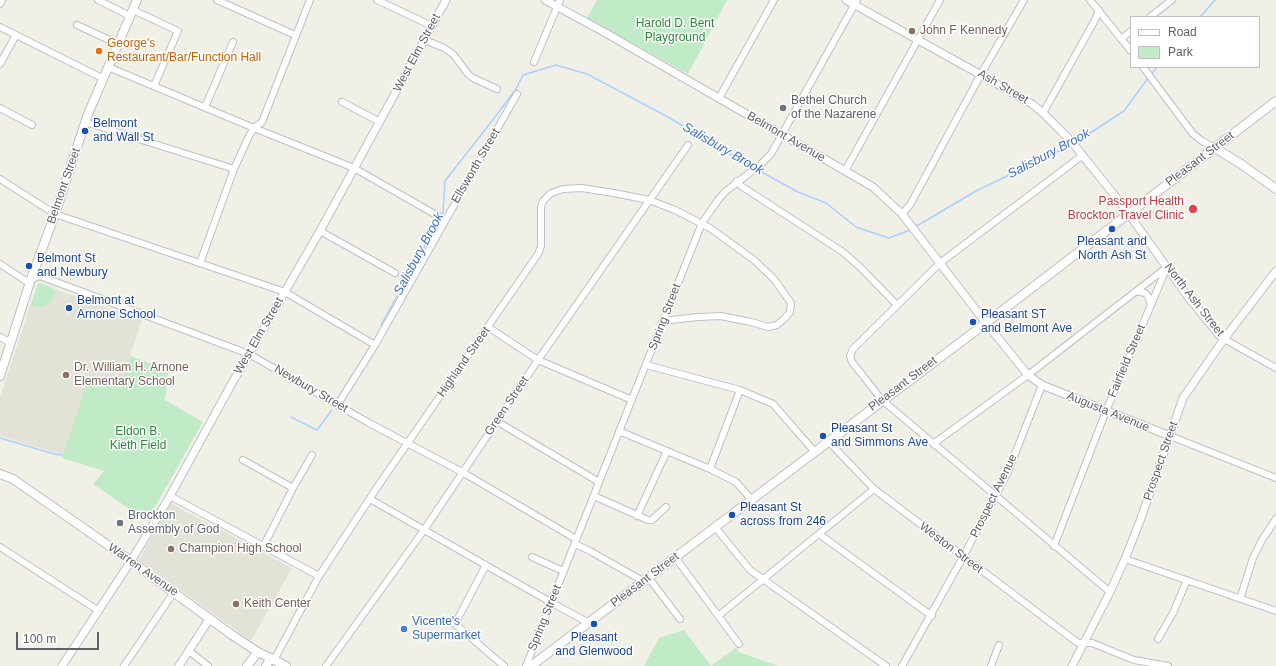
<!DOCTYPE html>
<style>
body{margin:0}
#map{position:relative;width:1276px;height:666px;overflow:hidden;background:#f1f0e7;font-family:Arial,sans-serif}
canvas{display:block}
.legend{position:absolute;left:1130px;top:16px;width:130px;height:52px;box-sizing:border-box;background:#fff;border:1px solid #bfc0c3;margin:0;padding:5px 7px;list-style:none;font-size:12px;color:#5e6168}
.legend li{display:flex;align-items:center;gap:8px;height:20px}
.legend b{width:20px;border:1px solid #bfc0c3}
.scale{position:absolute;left:16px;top:632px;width:83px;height:18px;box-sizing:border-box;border:2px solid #5e6168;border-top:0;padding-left:5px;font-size:12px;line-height:14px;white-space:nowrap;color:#5e6168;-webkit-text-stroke:3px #fff;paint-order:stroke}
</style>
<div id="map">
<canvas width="1276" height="666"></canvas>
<ul class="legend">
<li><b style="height:5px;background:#fff"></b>Road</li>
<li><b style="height:11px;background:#c1eac6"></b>Park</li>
</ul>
<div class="scale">100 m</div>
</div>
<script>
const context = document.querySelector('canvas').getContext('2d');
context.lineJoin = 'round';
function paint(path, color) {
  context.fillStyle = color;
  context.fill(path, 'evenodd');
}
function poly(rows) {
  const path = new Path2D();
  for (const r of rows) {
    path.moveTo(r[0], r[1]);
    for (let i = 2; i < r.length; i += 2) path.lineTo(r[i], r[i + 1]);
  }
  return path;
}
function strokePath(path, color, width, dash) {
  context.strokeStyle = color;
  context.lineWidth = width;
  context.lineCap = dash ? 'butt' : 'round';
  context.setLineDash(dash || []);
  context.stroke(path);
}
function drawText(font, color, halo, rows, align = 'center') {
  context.font = font + ' Arial,sans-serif';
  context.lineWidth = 3;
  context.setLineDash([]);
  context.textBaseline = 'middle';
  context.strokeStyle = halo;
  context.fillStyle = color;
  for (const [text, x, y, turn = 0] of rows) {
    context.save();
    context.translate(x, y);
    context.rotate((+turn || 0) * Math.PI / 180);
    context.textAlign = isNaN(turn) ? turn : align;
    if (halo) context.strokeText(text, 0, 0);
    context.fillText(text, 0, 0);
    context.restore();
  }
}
const education = poly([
 [38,283,142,320,120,386,88,380,63,455,0,436,0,397],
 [170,503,292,568,251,641,139,560]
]);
const green = poly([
 [597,0,727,0,688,74,587,18],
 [40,283,51,287,55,292,51,303,49,303,41,308,31,305,38,284],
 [130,356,169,370,165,400,203,422,147,521,93,484,104,471,62,458,88,380,120,386],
 [684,630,711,666,736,648,739,652,778,666,644,666,659,638]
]);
const stream = poly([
 [1200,17,1215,0],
 [1151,75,1157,67],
 [1076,142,1124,111,1148,78],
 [758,170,798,192,826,203,856,227,889,238,910,230],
 [441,215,443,212,445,181,495,117,516,89,523,75,556,65,587,74,668,117,754,168],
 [915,227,976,191,1071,145],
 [381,325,440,218],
 [291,417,317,430,332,410],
 [0,438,54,454,62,455]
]);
const minor = poly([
 [98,0,130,16],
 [217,0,295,35],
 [377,0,432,26],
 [1090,0,1131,51],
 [0,4,2,0],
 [133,10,178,31,154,86],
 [1150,17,1172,0],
 [77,25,118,44],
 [0,27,102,78],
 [1121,39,1131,31],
 [425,40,444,48,453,54,468,74,473,78,497,89],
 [534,62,560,0],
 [0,64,16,35],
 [108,67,254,128,354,168,445,220],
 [1143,67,1193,134,1202,141,1215,148],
 [719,98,774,0],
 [342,102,380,122],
 [205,107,233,42],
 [0,108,32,125],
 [1043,113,1095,20,1099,10],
 [85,122,234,169],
 [1083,155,940,263,853,349,850,356,852,362,882,400,1110,592],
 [845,171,940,0],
 [0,179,55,214,285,292,375,345],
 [737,181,741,186,843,252,860,267,897,305],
 [902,214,910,205,981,74,1024,0],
 [320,231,395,273],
 [200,263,234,169,249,136,254,128,262,122,310,0],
 [0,264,26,281,40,276,249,354,369,423,462,472,576,539],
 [1135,292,1141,292,1145,293,1148,296,1151,305],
 [488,327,538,360,632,400],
 [0,337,11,343],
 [1224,339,1276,368],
 [646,365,740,390,773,404,814,451],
 [338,404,375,345,517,94],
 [498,422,599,482],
 [619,431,710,469,736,482,751,499],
 [1170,436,1276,478],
 [828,441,874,489,1078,643,1092,643,1134,660,1168,666],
 [933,444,1028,375,1166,268],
 [243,460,293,488],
 [710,469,740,390],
 [170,496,319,576],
 [594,496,648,520,652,520,666,507],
 [370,499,552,603,589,623],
 [637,516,667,451],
 [715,527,750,570,886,666],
 [819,534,932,616],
 [575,544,590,551,643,581],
 [1054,546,1106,411,1167,267],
 [0,547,99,611],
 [263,547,293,488,312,455],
 [532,557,563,571],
 [675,557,739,644],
 [1125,559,1276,611],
 [486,565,455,624,504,666],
 [648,577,680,619],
 [1240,599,1253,558,1262,540,1276,519],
 [718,616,874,489],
 [1158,639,1173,613,1187,580],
 [189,651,208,666],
 [274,660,319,576,378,486,538,254,541,246,541,207,543,201,551,193,563,189,582,188,614,193,649,200,675,210,710,228,754,260,774,279,791,303,790,312,785,318,777,325,768,327,751,322,721,316,698,317,671,320,663,319],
 [124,666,174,592],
 [326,666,424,530,538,360,688,145],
 [526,666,702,223,718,200,726,191,760,165,771,154,857,0],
 [902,666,963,557,1008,472,1042,385],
 [991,666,999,645]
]);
const tertiary = poly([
 [545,0,604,32,873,187,902,214,986,323,1028,375,1042,385,1170,436],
 [846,0,992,81,1032,104,1043,113,1071,141,1123,206,1188,297,1219,335,1224,339],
 [62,666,131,561,170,496,231,385,320,231,446,0],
 [179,666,210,618],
 [1072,666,1110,592,1125,559,1140,521,1183,398,1224,339,1276,271]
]);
const secondary = poly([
 [1215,148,1241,164,1276,189],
 [0,376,31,279,55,214,88,114,137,0],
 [0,474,13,479,128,559,232,635,258,652,286,666],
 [247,666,258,652],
 [266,666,271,658],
 [531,666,986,323,1276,101]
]);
const markers = [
 [912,31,4,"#8d6e63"],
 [99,51,4,"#e8710a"],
 [783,108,4,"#6b7280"],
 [85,131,4,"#1a4fb4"],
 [1193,209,5,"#e0444e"],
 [1112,229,4,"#1a4fb4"],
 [29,266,4,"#1a4fb4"],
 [69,308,4,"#1a4fb4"],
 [973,322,4,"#1a4fb4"],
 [66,375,4,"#8d6e63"],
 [823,436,4,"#1a4fb4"],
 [732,515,4,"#1a4fb4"],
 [120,523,4,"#6b7280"],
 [171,549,4,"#8d6e63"],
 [236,604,4,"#8d6e63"],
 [594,624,4,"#1a4fb4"],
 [404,629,4,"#3f7fe0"]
];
const parkNames = [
 ["Harold D. Bent",675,24],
 ["Playground",675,38],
 ["Eldon B.",138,432],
 ["Kieth Field",138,446]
];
const educationNames = [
 ["John F Kennedy",920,31],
 ["Dr. William H. Arnone",74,368],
 ["Elementary School",74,382],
 ["Champion High School",179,549],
 ["Keith Center",244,604]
];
const foodNames = [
 ["George's",107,44],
 ["Restaurant/Bar/Function Hall",107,58]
];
const streetNames = [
 ["West Elm Street",417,53,-62],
 ["Ash Street",1003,87,30],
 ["Belmont Avenue",786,137,30],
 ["Pleasant Street",1200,159,-37],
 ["Ellsworth Street",476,166,-60],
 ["Belmont Street",64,186,-71],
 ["North Ash Street",1194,300,52],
 ["Spring Street",665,317,-69],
 ["West Elm Street",259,336,-60],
 ["Fairfield Street",1127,361,-67],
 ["Highland Street",464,362,-55],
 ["Pleasant Street",903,384,-37],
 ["Newbury Street",311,389,30],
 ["Green Street",507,406,-56],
 ["Augusta Avenue",1108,412,22],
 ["Prospect Street",1161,461,-71],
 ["Prospect Avenue",994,496,-64],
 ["Weston Street",951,548,37],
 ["Warren Avenue",143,570,35],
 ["Pleasant Street",645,580,-37],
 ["Spring Street",545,618,-68]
];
const worshipNames = [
 ["Bethel Church",791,101],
 ["of the Nazarene",791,115],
 ["Brockton",128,516],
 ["Assembly of God",128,530]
];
const transitNames = [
 ["Belmont",93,124],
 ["and Wall St",93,138],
 ["Pleasant and",1112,242,"center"],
 ["North Ash St",1112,256,"center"],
 ["Belmont St",37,259],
 ["and Newbury",37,273],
 ["Belmont at",77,301],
 ["Arnone School",77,315],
 ["Pleasant ST",981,315],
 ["and Belmont Ave",981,329],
 ["Pleasant St",831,429],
 ["and Simmons Ave",831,443],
 ["Pleasant St",740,508],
 ["across from 246",740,522],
 ["Pleasant",594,638,"center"],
 ["and Glenwood",594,652,"center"]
];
const healthNames = [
 ["Passport Health",1184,202],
 ["Brockton Travel Clinic",1184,216]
];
const shopNames = [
 ["Vicente's",412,622],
 ["Supermarket",412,636]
];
const waterNames = [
 ["Salisbury Brook",723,149,30],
 ["Salisbury Brook",1049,154,-28],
 ["Salisbury Brook",419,254,-62]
];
paint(education, '#e3e2d7');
paint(green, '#c1eac6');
strokePath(stream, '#a9d0ff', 1.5);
strokePath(minor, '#bebfc6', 8);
strokePath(tertiary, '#bebfc6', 9);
strokePath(secondary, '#bcbec5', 10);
strokePath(minor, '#fff', 6);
strokePath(tertiary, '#fff', 7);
strokePath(secondary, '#fff', 8);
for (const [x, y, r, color] of markers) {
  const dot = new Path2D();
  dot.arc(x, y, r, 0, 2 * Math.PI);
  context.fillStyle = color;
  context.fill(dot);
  strokePath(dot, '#fff', 1.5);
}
drawText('12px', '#2e863b', '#fff', parkNames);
drawText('12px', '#785e54', '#fff', educationNames, 'left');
drawText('12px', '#c56008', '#fff', foodNames, 'left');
drawText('12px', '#5e6168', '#fff', streetNames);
drawText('12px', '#5b616d', '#fff', worshipNames, 'left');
drawText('12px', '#164399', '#fff', transitNames, 'left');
drawText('12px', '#be3a42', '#fff', healthNames, 'right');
drawText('12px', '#366cbe', '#fff', shopNames, 'left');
drawText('italic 13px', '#3e71c5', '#fff', waterNames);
</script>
